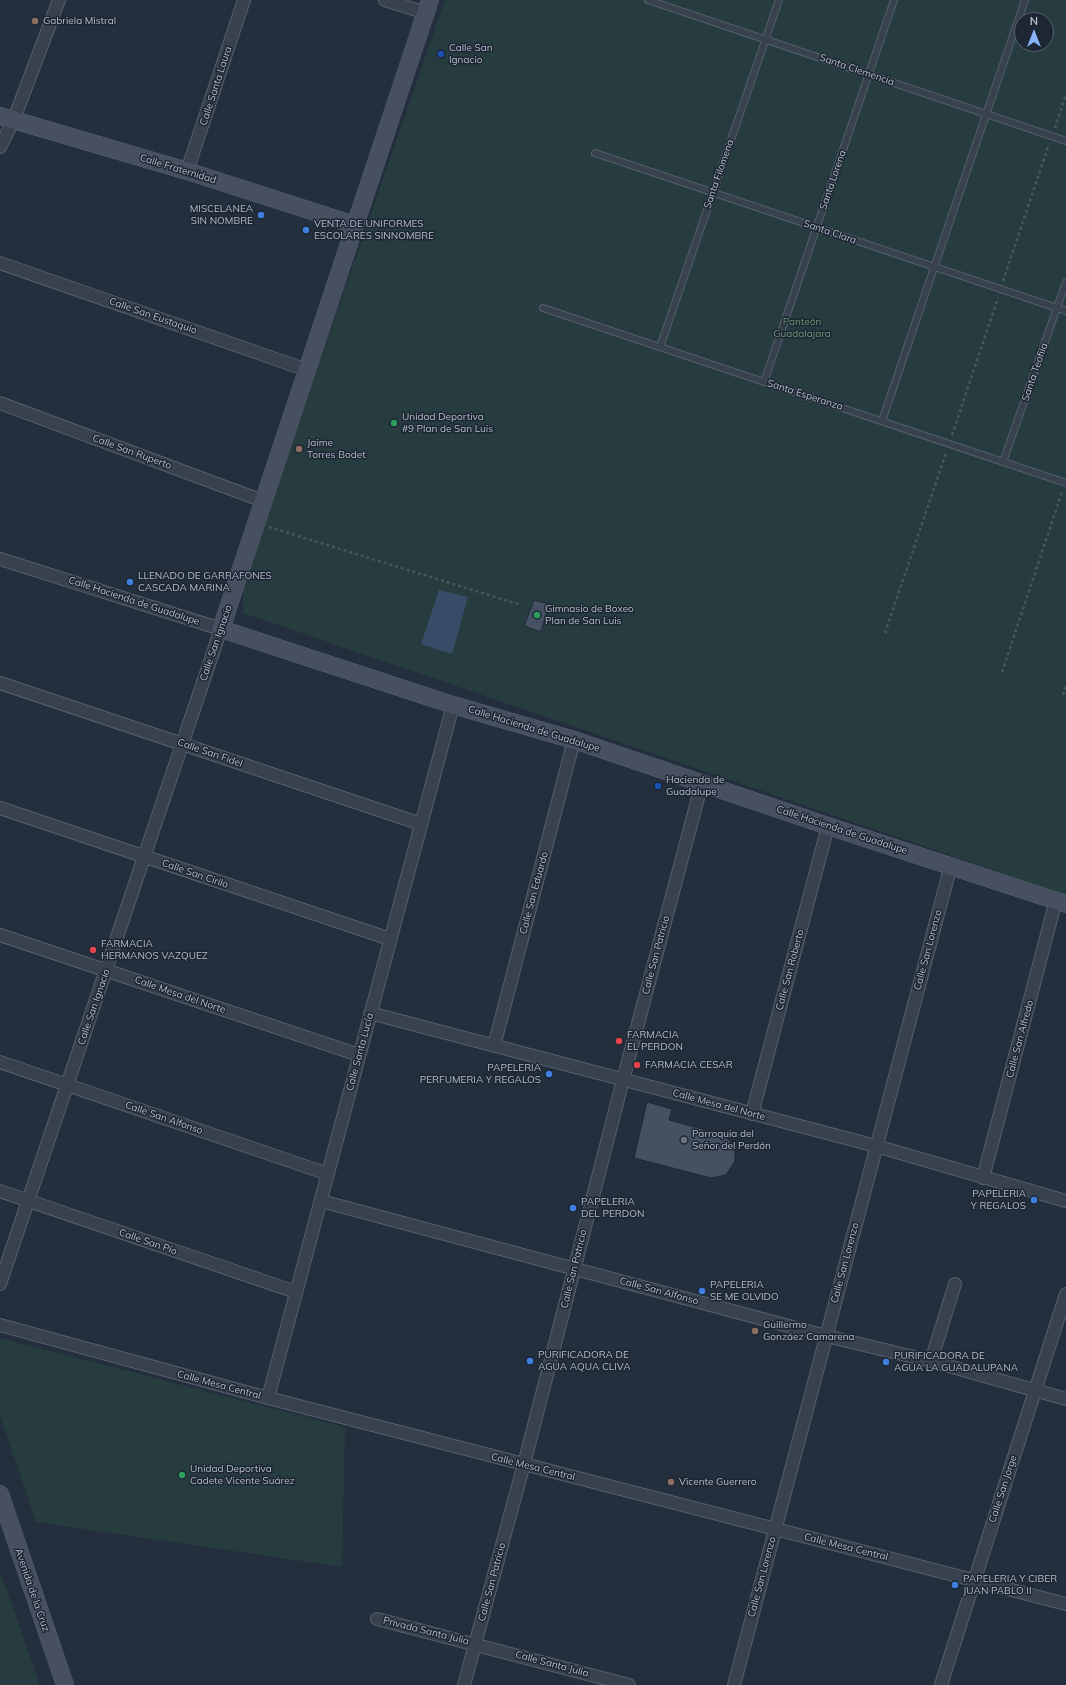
<!DOCTYPE html>
<meta charset="utf-8">
<style>
body{margin:0}
#map{position:relative;width:1066px;height:1685px;overflow:hidden;background:#242f3e;font-family:Mulish,sans-serif}
canvas{display:block}
.north{position:absolute;left:1014px;top:12px;width:40px;height:40px;box-sizing:border-box;background:#1d2633;border:1px solid #59626f;border-radius:50%;rotate:0deg;font-size:11px;font-weight:700;line-height:16px;text-align:center;color:#b4bcc9}
.north::after{content:'';display:block;margin:auto;width:14px;height:18px;background:#8ab4f8;clip-path:polygon(50% 0,100% 100%,50% 72%,0 100%)}
</style>
<div id="map">
<canvas width="1066" height="1685"></canvas>
<div class="north">N</div>
</div>
<script>
const context = document.querySelector('canvas').getContext('2d');
context.lineJoin = 'round';
function paint(path, color) {
  context.fillStyle = color;
  context.fill(path, 'evenodd');
}
function poly(rows) {
  const path = new Path2D();
  for (const r of rows) {
    path.moveTo(r[0], r[1]);
    for (let i = 2; i < r.length; i += 2) path.lineTo(r[i], r[i + 1]);
  }
  return path;
}
function strokePath(path, color, width, dash) {
  context.strokeStyle = color;
  context.lineWidth = width;
  context.lineCap = dash ? 'butt' : 'round';
  context.setLineDash(dash || []);
  context.stroke(path);
}
function drawText(font, color, halo, rows, align = 'center') {
  context.font = font + ' Mulish,sans-serif';
  context.lineWidth = 3;
  context.setLineDash([]);
  context.textBaseline = 'middle';
  context.strokeStyle = halo;
  context.fillStyle = color;
  for (const [text, x, y, turn = 0] of rows) {
    context.save();
    context.translate(x, y);
    context.rotate((+turn || 0) * Math.PI / 180);
    context.textAlign = isNaN(turn) ? turn : align;
    if (halo) context.strokeText(text, 0, 0);
    context.fillText(text, 0, 0);
    context.restore();
  }
}
const green = poly([
 [445,0,1066,0,1066,895,243,613,243,583],
 [1022,20,1046,20,1046,44,1022,44],
 [0,1338,345,1427,342,1567,36,1522,0,1415],
 [0,1571,40,1685,0,1685]
]);
const water = poly([
 [439,590,468,597,452,654,421,644]
]);
const building = poly([
 [534,600,549,604,541,632,524,626,534,600],
 [647,1102,672,1109,669,1120,724,1135,735,1146,735,1161,726,1175,711,1178,634,1158,647,1102]
]);
const path = poly([
 [1055,128,1066,94],
 [1003,281,1049,144],
 [952,435,998,298],
 [269,527,521,605],
 [885,633,946,453],
 [1002,672,1062,492],
 [1063,695,1066,686]
]);
const lane = poly([
 [648,0,1066,141],
 [595,153,1066,311],
 [543,308,1066,483],
 [660,347,779,0],
 [764,382,894,0],
 [882,421,1025,0],
 [1003,462,1066,282]
]);
const street = poly([
 [385,0,426,13],
 [0,147,14,119,59,0],
 [187,171,244,0],
 [0,263,307,370],
 [0,403,263,501],
 [0,559,221,629,0,1284],
 [0,683,421,824],
 [0,808,390,939],
 [0,935,359,1055],
 [370,1013,876,1146,1066,1201],
 [494,1046,574,740],
 [0,1062,328,1174],
 [752,1114,828,826],
 [983,1178,1056,900],
 [0,1191,296,1292],
 [321,1201,826,1336,931,1361,1066,1399],
 [0,1325,268,1398,1066,1604],
 [931,1361,955,1284],
 [268,1398,453,705],
 [377,1619,629,1685],
 [464,1685,524,1464,623,1080,702,783],
 [734,1685,951,865],
 [941,1685,1066,1294]
]);
const secondary = poly([
 [430,0,221,629,453,705,574,740,828,826,1066,904],
 [0,116,187,171,355,225],
 [0,1494,65,1685]
]);
const markers = [
 [35,21,4,"#8d6e63"],
 [441,54,4,"#1a4fb4"],
 [261,215,4,"#3f7fe0"],
 [306,230,4,"#3f7fe0"],
 [394,423,4,"#2e9e5b"],
 [299,449,4,"#8d6e63"],
 [130,582,4,"#3f7fe0"],
 [537,615,4,"#2e9e5b"],
 [658,786,4,"#1a4fb4"],
 [93,950,4,"#e0444e"],
 [619,1041,4,"#e0444e"],
 [637,1065,4,"#e0444e"],
 [549,1074,4,"#3f7fe0"],
 [684,1140,4,"#6b7280"],
 [1034,1200,4,"#3f7fe0"],
 [573,1208,4,"#3f7fe0"],
 [702,1291,4,"#3f7fe0"],
 [755,1331,4,"#8d6e63"],
 [530,1361,4,"#3f7fe0"],
 [886,1362,4,"#3f7fe0"],
 [182,1475,4,"#2e9e5b"],
 [671,1482,4,"#8d6e63"],
 [955,1585,4,"#3f7fe0"]
];
const poiNames = [
 ["Gabriela Mistral",43,21],
 ["Calle San",449,48],
 ["Ignacio",449,60],
 ["MISCELANEA",253,209,"right"],
 ["SIN NOMBRE",253,221,"right"],
 ["VENTA DE UNIFORMES",314,224],
 ["ESCOLARES SINNOMBRE",314,236],
 ["Unidad Deportiva",402,417],
 ["#9 Plan de San Luis",402,429],
 ["Jaime",307,443],
 ["Torres Bodet",307,455],
 ["LLENADO DE GARRAFONES",138,576],
 ["CASCADA MARINA",138,588],
 ["Gimnasio de Boxeo",545,609],
 ["Plan de San Luis",545,621],
 ["Hacienda de",666,780],
 ["Guadalupe",666,792],
 ["FARMACIA",101,944],
 ["HERMANOS VAZQUEZ",101,956],
 ["FARMACIA",627,1035],
 ["EL PERDON",627,1047],
 ["FARMACIA CESAR",645,1065],
 ["PAPELERIA",541,1068,"right"],
 ["PERFUMERIA Y REGALOS",541,1080,"right"],
 ["Parroquia del",692,1134],
 ["Señor del Perdón",692,1146],
 ["PAPELERIA",1026,1194,"right"],
 ["Y REGALOS",1026,1206,"right"],
 ["PAPELERIA",581,1202],
 ["DEL PERDON",581,1214],
 ["PAPELERIA",710,1285],
 ["SE ME OLVIDO",710,1297],
 ["Guillermo",763,1325],
 ["Gonzáez Camarena",763,1337],
 ["PURIFICADORA DE",538,1355],
 ["AGUA AQUA CLIVA",538,1367],
 ["PURIFICADORA DE",894,1356],
 ["AGUA LA GUADALUPANA",894,1368],
 ["Unidad Deportiva",190,1469],
 ["Cadete Vicente Suárez",190,1481],
 ["Vicente Guerrero",679,1482],
 ["PAPELERIA Y CIBER",963,1579],
 ["JUAN PABLO II",963,1591]
];
const streetNames = [
 ["Santa Clemencia",857,70,19],
 ["Calle Santa Laura",216,86,-72],
 ["Calle Fraternidad",178,169,17],
 ["Santa Filomena",719,174,-71],
 ["Santa Lorena",833,180,-71],
 ["Santa Clara",830,232,19],
 ["Calle San Eustaquio",153,316,19],
 ["Santa Teofila",1035,372,-71],
 ["Santa Esperanza",805,395,18],
 ["Calle San Ruperto",132,452,20],
 ["Calle Hacienda de Guadalupe",134,601,18],
 ["Calle San Ignacio",216,643,-71],
 ["Calle Hacienda de Guadalupe",534,729,17],
 ["Calle San Fidel",210,753,19],
 ["Calle Hacienda de Guadalupe",842,830,18],
 ["Calle San Cirilo",195,874,19],
 ["Calle San Eduardo",534,893,-75],
 ["Calle San Lorenzo",928,950,-75],
 ["Calle San Patricio",656,955,-75],
 ["Calle San Roberto",790,970,-75],
 ["Calle Mesa del Norte",180,995,19],
 ["Calle San Ignacio",94,1007,-71],
 ["Calle San Alfredo",1020,1039,-75],
 ["Calle Santa Lucía",360,1052,-75],
 ["Calle Mesa del Norte",719,1105,15],
 ["Calle San Alfonso",164,1118,19],
 ["Calle San Pío",148,1242,19],
 ["Calle San Lorenzo",845,1263,-75],
 ["Calle San Patricio",574,1269,-76],
 ["Calle San Alfonso",659,1291,15],
 ["Calle Mesa Central",219,1385,15],
 ["Calle Mesa Central",533,1467,14],
 ["Calle San Jorge",1003,1489,-72],
 ["Calle Mesa Central",846,1547,14],
 ["Calle San Lorenzo",762,1577,-75],
 ["Calle San Patricio",492,1582,-75],
 ["Avenida de la Cruz",32,1590,71],
 ["Privada Santa Julia",426,1631,14],
 ["Calle Santa Julia",552,1664,15]
];
const parkNames = [
 ["Panteón",802,322],
 ["Guadalajara",802,334]
];
paint(green, '#263c3f');
paint(water, '#394c67');
paint(building, '#455162');
strokePath(building, '#1f2835', 1);
strokePath(lane, '#565f6c', 8);
strokePath(street, '#565f6c', 14);
strokePath(secondary, '#565f6c', 18);
strokePath(path, '#44595c', 2.5, [3, 3]);
strokePath(lane, '#38414e', 6);
strokePath(street, '#38414e', 12);
strokePath(secondary, '#465061', 17);
for (const [x, y, r, color] of markers) {
  const dot = new Path2D();
  dot.arc(x, y, r, 0, 2 * Math.PI);
  context.fillStyle = color;
  context.fill(dot);
  strokePath(dot, '#1d2633', 1.5);
}
drawText('10px', '#b4bcc9', '#1d2633', poiNames, 'left');
drawText('10px', '#b4bcc9', '#1d2633', streetNames);
drawText('10px', '#6b9a76', '#1d2633', parkNames);
</script>
